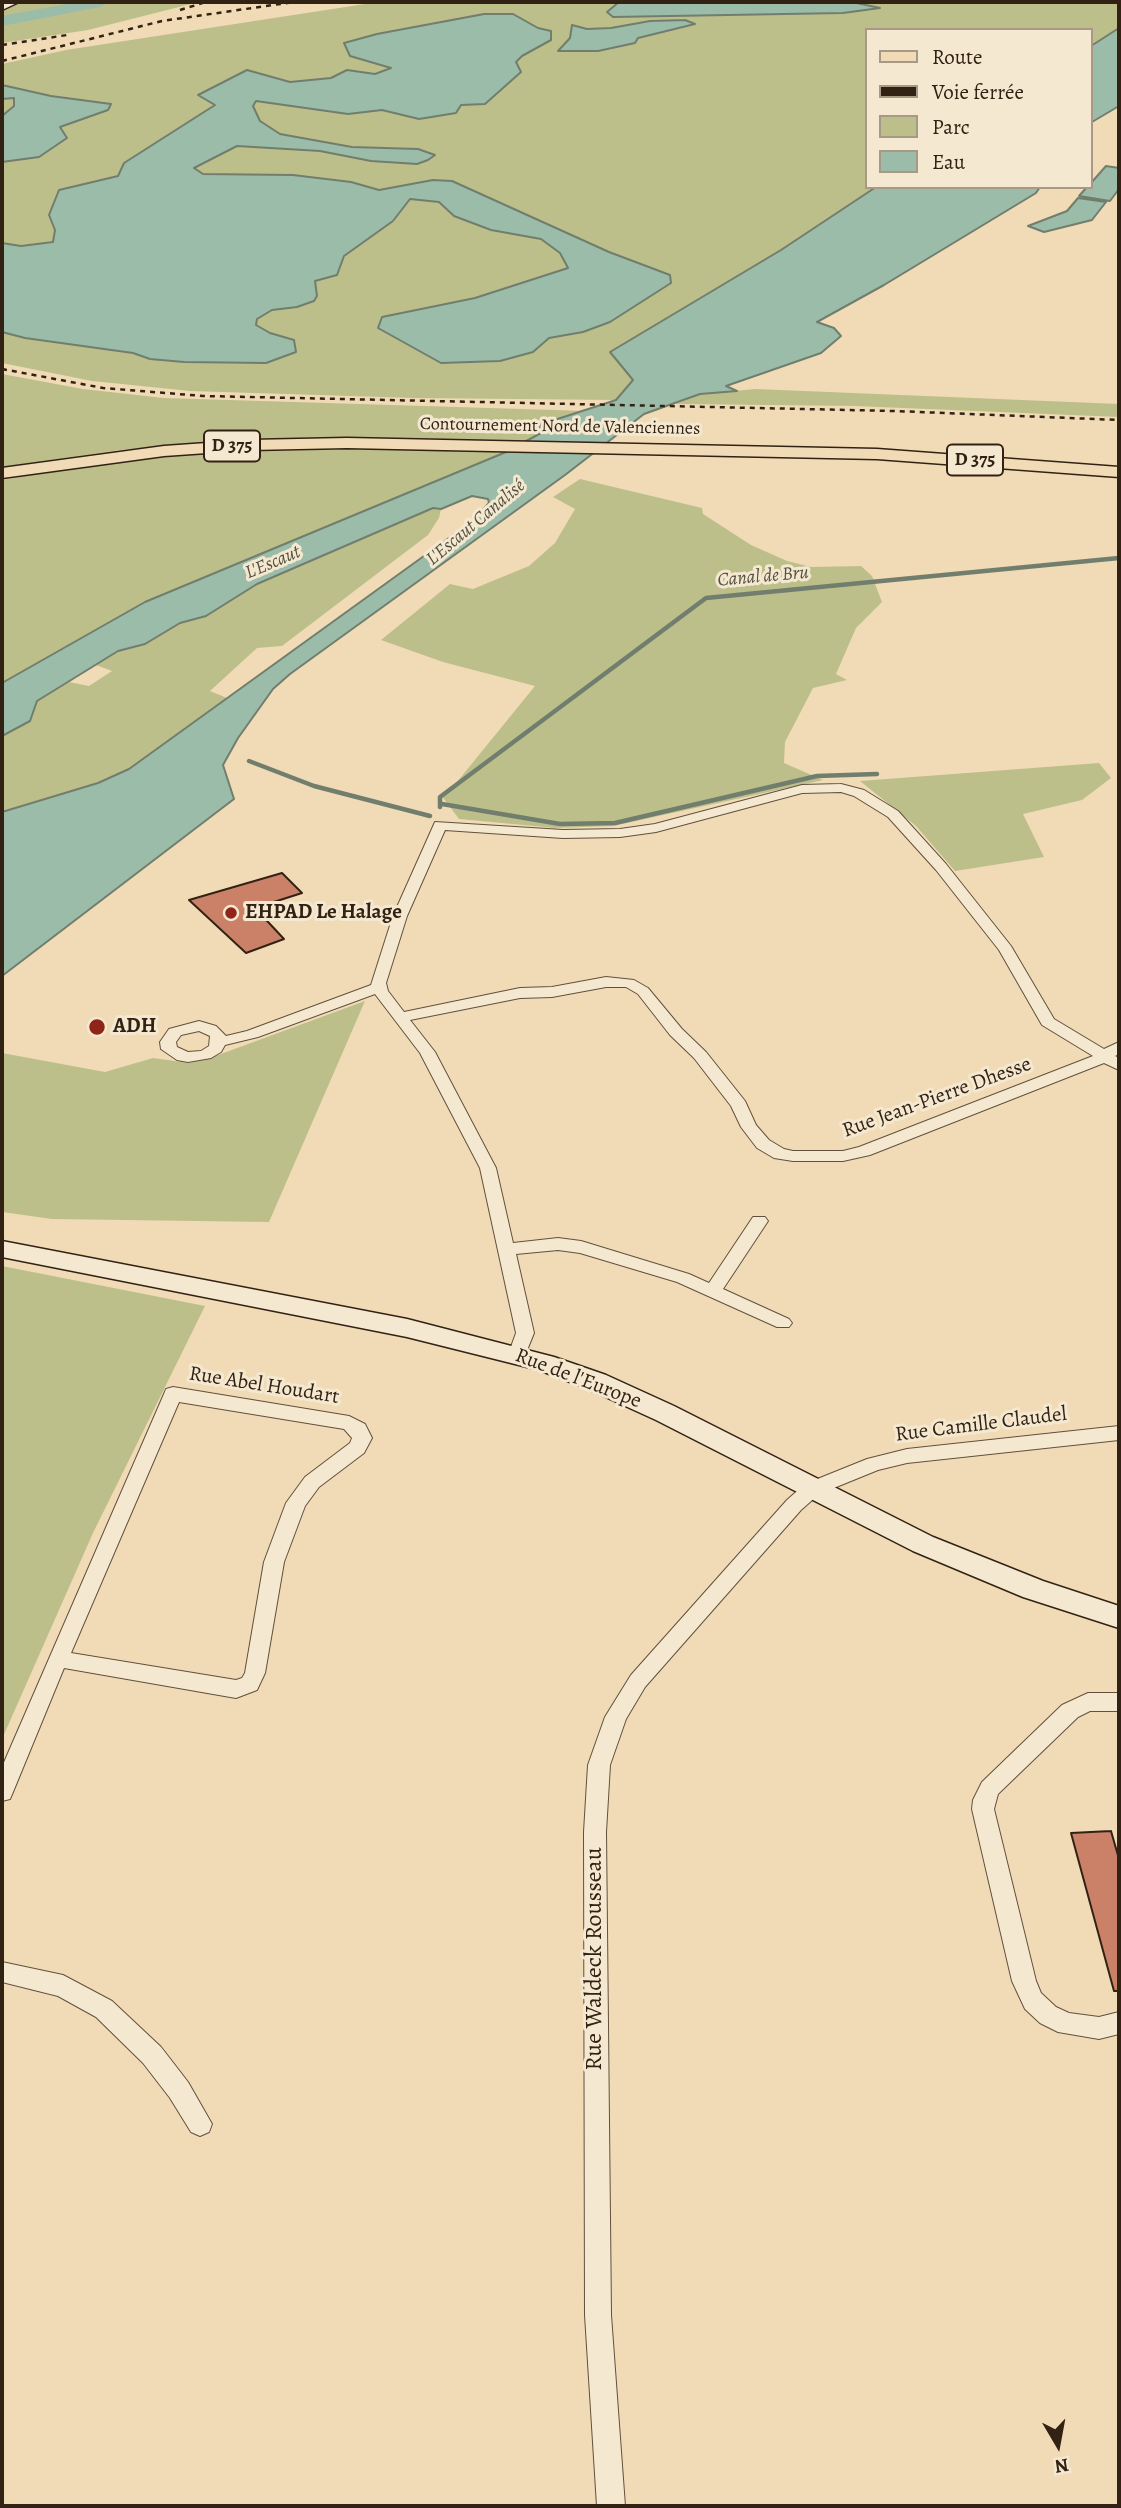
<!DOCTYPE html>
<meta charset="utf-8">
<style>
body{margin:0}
#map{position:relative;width:1121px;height:2508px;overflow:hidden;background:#f0dbb6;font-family:Alegreya,serif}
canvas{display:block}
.frame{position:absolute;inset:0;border:4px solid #322214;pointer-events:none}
.legend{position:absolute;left:865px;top:28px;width:228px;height:161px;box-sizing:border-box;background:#f5e8d0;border:2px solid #a79985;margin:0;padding:9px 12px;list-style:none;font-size:21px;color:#322214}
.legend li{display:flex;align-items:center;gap:14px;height:35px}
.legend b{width:35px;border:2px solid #a79985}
.north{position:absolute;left:1023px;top:2410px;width:70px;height:70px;-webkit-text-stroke:5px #f5e8d0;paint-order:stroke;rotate:170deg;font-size:19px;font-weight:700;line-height:28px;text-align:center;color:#322214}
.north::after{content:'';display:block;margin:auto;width:24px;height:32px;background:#322214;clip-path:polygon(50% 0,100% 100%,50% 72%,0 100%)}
</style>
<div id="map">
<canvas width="1121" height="2508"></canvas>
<div class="frame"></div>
<ul class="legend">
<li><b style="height:9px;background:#f0dbb6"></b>Route</li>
<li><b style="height:9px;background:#322214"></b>Voie ferrée</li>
<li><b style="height:19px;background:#bdbf8b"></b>Parc</li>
<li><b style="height:19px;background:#9bbca8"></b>Eau</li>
</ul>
<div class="north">N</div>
</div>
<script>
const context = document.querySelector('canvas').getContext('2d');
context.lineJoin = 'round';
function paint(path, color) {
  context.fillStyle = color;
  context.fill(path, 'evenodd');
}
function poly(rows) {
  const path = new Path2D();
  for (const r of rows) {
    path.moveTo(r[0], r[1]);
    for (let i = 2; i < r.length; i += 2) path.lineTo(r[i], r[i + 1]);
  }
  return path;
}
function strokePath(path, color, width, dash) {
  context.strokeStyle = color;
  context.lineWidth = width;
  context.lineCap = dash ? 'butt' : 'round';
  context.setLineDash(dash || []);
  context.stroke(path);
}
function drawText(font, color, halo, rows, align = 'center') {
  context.font = font + ' Alegreya,serif';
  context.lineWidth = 6;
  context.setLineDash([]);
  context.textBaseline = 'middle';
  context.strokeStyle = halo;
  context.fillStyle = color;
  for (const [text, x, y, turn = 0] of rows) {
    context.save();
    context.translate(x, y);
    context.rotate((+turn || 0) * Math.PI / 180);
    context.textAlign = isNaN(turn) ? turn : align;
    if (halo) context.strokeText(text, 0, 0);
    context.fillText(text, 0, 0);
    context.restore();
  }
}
const green = poly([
 [22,2,199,2,88,30,2,43,2,10],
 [378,2,1119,2,1119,28,1091,46,1091,30,867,30,867,187,876,187,781,250,611,351,633,380,616,400,414,398,190,391,92,381,2,363,2,64,66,50],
 [2,374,83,389,164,398,587,411,539,425,541,433,520,444,271,438,121,450,2,467],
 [756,389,1119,404,1119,417,855,406,676,404,700,394],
 [376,449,506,452,145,602,2,683,2,480,96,464,176,455,258,451],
 [580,479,702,508,703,514,751,545,787,561,811,567,861,566,872,576,882,602,856,628,836,674,847,680,813,688,785,742,784,763,823,780,613,826,555,828,459,819,441,795,448,793,535,686,443,662,381,640,450,584,473,589,529,566,555,543,575,509,553,497],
 [433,508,441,509,439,518,428,535,282,646,257,648,210,691,227,698,129,769,98,783,2,812,2,736,30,721,37,701,69,682,89,686,112,671,96,665,118,651,145,644,180,623,206,616,257,584],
 [1099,763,1111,778,1082,800,1023,814,1044,857,955,871,916,826,860,781],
 [365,1001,269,1222,52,1219,2,1212,2,1053,105,1072,153,1058,189,1063,210,1058],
 [2,1266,205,1306,93,1533,2,1739]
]);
const water = poly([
 [619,2,852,2,880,8,843,13,613,17,607,12,619,2],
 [484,14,513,14,538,28,551,31,551,40,522,56,516,62,521,72,485,104,461,105,456,113,419,119,382,110,348,114,256,101,253,106,260,121,280,134,352,147,418,149,435,155,428,160,417,164,371,161,320,151,237,146,194,168,203,174,293,175,351,182,379,190,433,180,452,181,609,252,670,275,671,283,610,322,583,332,549,338,533,352,500,361,441,363,378,328,382,317,475,298,568,268,560,253,541,239,491,230,454,216,439,202,410,199,393,221,344,256,337,275,315,281,317,296,314,301,297,307,272,310,257,319,256,325,270,333,294,340,296,352,266,363,184,362,150,359,133,353,25,338,2,332,2,243,21,246,53,242,55,230,49,215,59,190,118,176,124,163,215,105,198,95,247,70,290,82,331,78,347,70,375,74,391,68,350,56,344,43,377,34,484,14],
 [685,20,695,24,638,38,635,43,598,51,558,51,570,38,572,25,587,29,611,28,650,21,685,20],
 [1119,28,1119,106,1092,122,1091,140,1091,46,1119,28],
 [2,85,51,96,111,104,108,110,60,127,67,138,39,157,2,162,2,116,14,106,14,98,2,99,2,85],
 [1106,166,1119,168,1119,189,1110,201,1079,196,1087,187,1091,187,1091,183,1106,166],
 [876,187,1040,187,1036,193,884,285,817,322,834,328,841,336,821,353,726,386,737,391,700,394,644,414,565,475,290,674,273,689,238,738,223,765,234,799,2,976,2,812,98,783,129,769,471,522,489,503,488,499,472,496,441,509,433,508,257,584,206,616,180,623,145,644,118,651,37,701,30,721,2,736,2,683,145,602,506,452,541,433,539,425,616,400,633,380,610,352,781,250,876,187],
 [1078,198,1106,202,1092,220,1044,232,1028,226,1067,211,1078,198]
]);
const stream = poly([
 [249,761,314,786,430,816],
 [442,804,560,824,615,823,817,776,877,774],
 [440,807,440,797,706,598,1119,558]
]);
const river = poly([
 [77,2,108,2,100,7,2,26,2,16,77,2]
]);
const building = poly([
 [282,873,302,893,255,908,284,939,246,953,189,900,282,873],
 [1111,1831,1119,1859,1119,1991,1114,1991,1071,1833,1111,1831]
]);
const street = poly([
 [841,784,864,790,898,811,946,864,1011,946,1054,1019,1104,1049,1119,1042,1119,1054,1115,1056,1119,1058,1119,1070,1104,1063,870,1155,843,1161,793,1161,774,1158,757,1148,741,1127,731,1106,694,1058,670,1035,638,994,626,987,606,987,552,997,520,998,410,1020,435,1052,496,1168,513,1243,558,1238,581,1241,689,1274,709,1283,753,1217,765,1217,768,1221,723,1289,789,1319,792,1323,789,1327,777,1327,677,1282,580,1253,558,1250,516,1254,534,1333,523,1360,511,1360,508,1355,516,1333,480,1168,420,1053,375,994,258,1037,225,1045,221,1052,211,1058,188,1062,177,1060,161,1049,160,1042,169,1029,199,1021,216,1026,226,1036,247,1031,371,985,393,916,435,822,563,830,620,829,655,824,802,785,841,784],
 [841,792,854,796,888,817,936,870,999,950,1042,1025,1093,1056,859,1147,843,1151,793,1151,784,1149,769,1140,756,1125,745,1101,706,1052,682,1029,648,988,634,980,606,977,552,987,520,988,404,1012,388,991,386,983,407,916,445,830,563,838,620,837,656,832,802,793,841,792],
 [199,1031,210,1036,209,1046,201,1051,188,1052,177,1047,176,1042,181,1035,199,1031],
 [173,1387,349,1416,365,1424,372,1438,364,1453,319,1487,305,1506,284,1562,265,1673,257,1690,236,1698,64,1668,13,1792,10,1799,2,1801,2,1767,164,1394,166,1389,173,1387],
 [179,1402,344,1429,352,1438,350,1443,305,1477,286,1503,264,1562,245,1673,242,1678,236,1680,71,1653,179,1402],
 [1119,1426,1119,1440,907,1463,878,1470,819,1494,801,1510,645,1687,626,1719,610,1765,606,1832,611,2315,625,2506,597,2506,585,2315,584,1832,588,1765,605,1717,631,1675,787,1500,805,1484,867,1459,907,1449,1119,1426],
 [1088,1693,1119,1693,1119,1711,1090,1711,1078,1717,998,1794,994,1809,1036,1981,1041,1993,1056,2007,1069,2013,1099,2017,1119,2012,1119,2034,1099,2039,1058,2032,1040,2023,1025,2009,1012,1981,972,1809,973,1800,982,1782,1062,1705,1088,1693],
 [2,1962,63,1975,112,2001,161,2047,188,2082,212,2124,209,2132,200,2136,191,2132,170,2098,143,2063,96,2017,58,1996,2,1982,2,1962]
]);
const secondary = poly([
 [6,2,19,2,2,10,2,3,6,2],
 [2,1241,407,1319,554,1357,606,1375,674,1406,933,1537,1043,1581,1119,1606,1119,1628,1023,1597,913,1551,656,1420,588,1389,539,1370,407,1337,2,1257,2,1241]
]);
const primary = poly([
 [347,438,877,449,1119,467,1119,477,877,459,347,448,250,450,164,456,2,478,2,468,164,446,250,440,347,438]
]);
const rail = poly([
 [180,10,206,2],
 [2,45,67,35],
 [2,61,162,21,294,2],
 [2,369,103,388,203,396,895,411,1119,420]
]);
const markers = [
 [231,913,7,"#8f2418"],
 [97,1027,9,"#8f2418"]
];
const farStreetnames = [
 ["Contournement Nord de Valenciennes",560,427,1]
];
const shields = [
 [232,446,56],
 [975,460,56]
];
const shieldNames = [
 ["D 375",232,446],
 ["D 375",975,460]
];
const farWaternames = [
 ["L'Escaut Canalisé",476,523,-40],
 ["L'Escaut",273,563,-23],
 ["Canal de Bru",763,577,-5]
];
const poiNames = [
 ["EHPAD Le Halage",245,913],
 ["ADH",113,1027]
];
const streetNames = [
 ["Rue Jean-Pierre Dhesse",937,1098,-20],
 ["Rue de l'Europe",578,1379,21],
 ["Rue Abel Houdart",264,1386,9],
 ["Rue Camille Claudel",981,1425,-7]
];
const nearStreetnames = [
 ["Rue Waldeck Rousseau",595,1959,-90]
];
paint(green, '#bdbf8b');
paint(water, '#9bbca8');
strokePath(water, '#717e6d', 2);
strokePath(stream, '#717e6d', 4.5);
paint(river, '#9bbca8');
paint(building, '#cb8168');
strokePath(building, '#322214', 2);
strokePath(street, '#62503c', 2);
strokePath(secondary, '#322214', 3);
strokePath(primary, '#322214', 3);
paint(street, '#f5e8d0');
paint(secondary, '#f5e8d0');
paint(primary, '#f0dbb6');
strokePath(rail, '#322214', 2.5, [5, 5]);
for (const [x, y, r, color] of markers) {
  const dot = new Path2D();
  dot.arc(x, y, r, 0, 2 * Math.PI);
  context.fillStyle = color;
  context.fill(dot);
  strokePath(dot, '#f5e8d0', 2.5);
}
drawText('18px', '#322214', '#f5e8d0', farStreetnames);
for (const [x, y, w] of shields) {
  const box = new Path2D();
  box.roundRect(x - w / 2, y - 15.5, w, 31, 5);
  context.fillStyle = '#f5e8d0';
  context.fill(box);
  strokePath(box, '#322214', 2);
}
drawText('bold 19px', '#322214', null, shieldNames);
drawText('italic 19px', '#525040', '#f5e8d0', farWaternames);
drawText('bold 21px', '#322214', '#f5e8d0', poiNames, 'left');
drawText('21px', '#322214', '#f5e8d0', streetNames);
drawText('24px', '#322214', '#f5e8d0', nearStreetnames);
</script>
